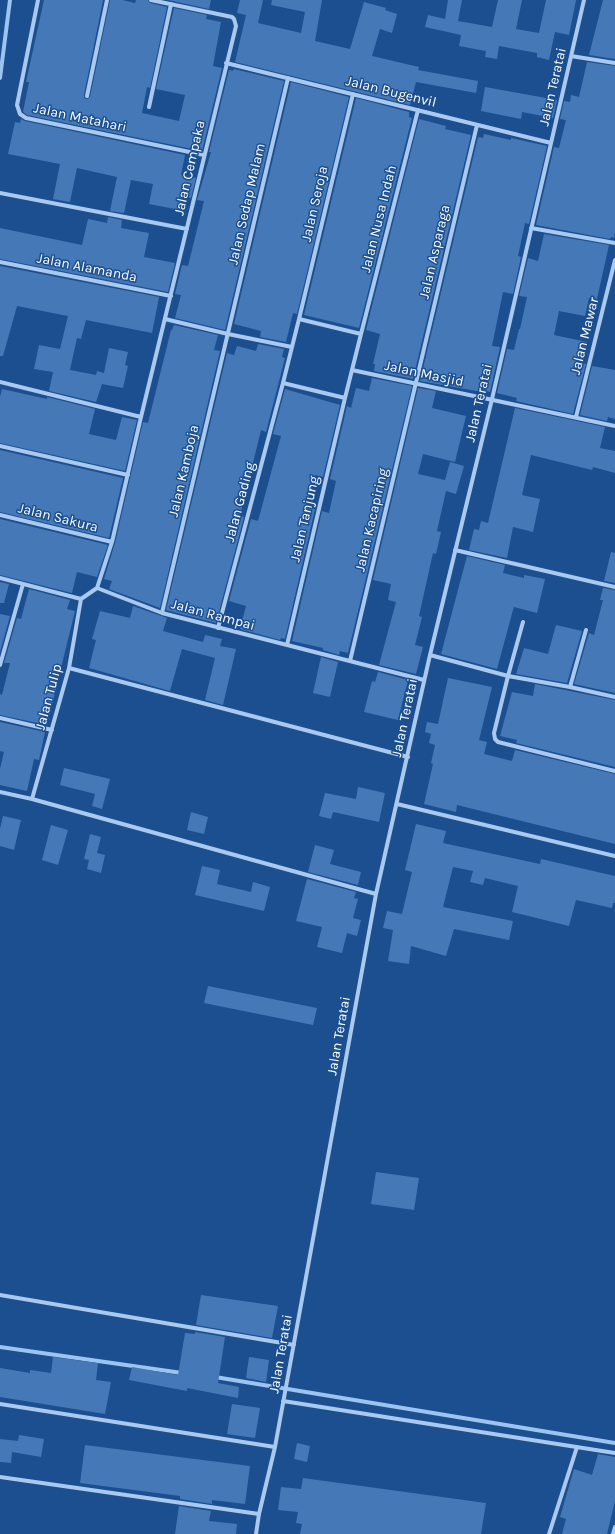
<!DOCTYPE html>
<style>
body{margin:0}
canvas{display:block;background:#1b4f8f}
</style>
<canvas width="615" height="1534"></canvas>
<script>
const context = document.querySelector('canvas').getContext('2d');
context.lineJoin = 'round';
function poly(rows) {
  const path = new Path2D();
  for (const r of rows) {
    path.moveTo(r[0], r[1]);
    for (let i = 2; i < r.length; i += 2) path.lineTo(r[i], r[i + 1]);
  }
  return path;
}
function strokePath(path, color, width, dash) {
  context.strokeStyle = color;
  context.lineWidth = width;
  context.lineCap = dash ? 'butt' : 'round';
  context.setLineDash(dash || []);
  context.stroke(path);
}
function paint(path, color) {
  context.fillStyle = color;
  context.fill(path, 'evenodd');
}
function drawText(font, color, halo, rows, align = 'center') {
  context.font = font + ' Karla,sans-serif';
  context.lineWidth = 3;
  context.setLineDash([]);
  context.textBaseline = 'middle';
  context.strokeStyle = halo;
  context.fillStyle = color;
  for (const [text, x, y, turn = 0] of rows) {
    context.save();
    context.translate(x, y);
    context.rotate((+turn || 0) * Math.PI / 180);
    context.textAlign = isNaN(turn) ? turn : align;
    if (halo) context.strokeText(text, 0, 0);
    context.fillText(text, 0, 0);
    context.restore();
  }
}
const stream = poly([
 [0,78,10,0],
 [0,1347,182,1373],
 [215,1377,615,1443]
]);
const building = poly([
 [44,0,103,0,84,95,84,98,87,99,90,97,110,0,122,0,135,3,136,0,148,0,150,3,167,7,150,88,147,87,142,113,179,121,185,95,156,89,174,8,207,15,206,19,221,22,213,66,222,68,202,151,27,115,23,112,29,82,26,82],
 [168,0,211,0,209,9],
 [240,0,263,0,258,23,301,33,305,12,271,5,272,0,322,0,315,41,350,49,364,2,386,8,385,10,397,14,392,33,380,29,372,56,419,67,418,70,478,81,476,93,416,82,410,105,235,62,246,15,237,13],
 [448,0,462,0,458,21,492,27,498,0,522,0,516,29,539,33,546,0,576,0,569,35,555,32,549,60,537,57,537,53,499,46,497,59,485,57,486,51,459,46,461,35,425,27,428,15,445,19],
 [603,0,615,0,615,59,589,55],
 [587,62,615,66,615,232,614,238,611,237,610,239,536,225,554,147,559,148,566,120,560,119,564,101,570,102,571,95,579,97],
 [234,69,284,81,225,330,175,318,181,295,175,294,182,265,188,266,204,201,197,200,211,152,209,152,229,70,233,71],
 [291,82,349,97,297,314,293,313,286,342,260,337,261,331,234,324],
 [485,87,557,100,553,118,522,112,521,119,481,111],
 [356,98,409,112,409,117,412,118,359,328,304,315],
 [21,119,25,121,185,155,181,175,196,178,191,198,183,196,180,210,149,204,153,184,131,180,124,213,110,211,117,177,77,168,70,202,53,199,60,164,8,154,15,122,20,123],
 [419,119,446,126,445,129,471,135,413,379,374,371,375,364,373,364,380,334,366,330],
 [484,134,511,140,511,138,547,146,529,224,525,223,518,256,521,257,513,294,503,292,492,346,500,347,490,392,482,390,482,392,420,381,478,137,483,138],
 [108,217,122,220,121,228,149,233,144,257,175,263,168,292,0,259,0,228,82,245,88,219,107,223],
 [544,234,609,245,597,299,589,298,585,316,559,311,554,335,587,342,582,363,586,364,573,414,516,401,517,398,497,393,507,349,514,350,519,329,520,329,527,297,519,296,528,258,538,261],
 [0,266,159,297,152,333,86,320,81,339,77,338,70,370,96,375,97,371,104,373,109,348,128,352,125,365,128,366,123,388,102,384,96,402,49,391,53,372,34,369,39,345,60,349,68,316,17,306,3,356,0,356],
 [174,325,218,335,214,350,220,351,160,608,109,589,112,581,104,579,115,543,143,422,148,423,171,330,172,330],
 [258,344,284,349,282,357,285,358,266,432,261,430,240,516,244,517,216,623,166,610,227,353,234,355,237,346,256,351],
 [592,366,615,370,615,419,608,417,607,421,580,415],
 [372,378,412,386,348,653,340,651,339,655,323,650,323,648,292,641,322,511,329,513,336,481,330,479,347,406,351,408,356,388,369,391],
 [418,388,436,391,432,408,466,416,455,462,423,454,418,474,445,480,450,462,464,466,456,494,446,491,437,531,441,532,436,554,433,553,419,616,422,617,415,645,423,647,416,674,379,665,396,602,388,600,391,584,373,580],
 [2,389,47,399,47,397,95,409,89,434,116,440,122,417,137,420,125,471,0,443,0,397],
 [285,389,340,405,323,477,315,475,306,507,315,509,285,639,281,638,280,640,240,629,246,606,229,601,251,519,258,521,281,436,273,434],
 [515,408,605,427,600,448,615,451,615,473,593,467,592,470,531,455,522,495,540,499,533,532,513,527,507,558,469,550,474,529,479,530,481,521,488,523],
 [0,450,123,478,109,538,0,512],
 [0,519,108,545,97,577,77,572,72,593,0,575],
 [611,552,615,553,615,583,604,581],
 [467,556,505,565,503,573,524,578,524,575,545,579,537,613,514,607,513,610,497,669,441,654],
 [0,582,9,584,4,603,0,603],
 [603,588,615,590,615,693,574,684,589,633,594,635,603,600,600,600],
 [29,589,70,600,67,609,75,611,47,725,0,715,0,694,2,695,10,663,4,663,17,618,21,619],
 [133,606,167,618,163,631,203,642,205,635,222,639,220,646,236,649,223,705,205,700,215,658,182,649,170,691,89,668,96,640,92,639,100,611,130,618],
 [0,614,10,616,0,652],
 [556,625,582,631,567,683,516,674,524,648,548,654],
 [321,657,338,662,330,697,313,693],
 [378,672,408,680,398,720,364,712,372,681,375,682],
 [448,678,492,687,479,740,487,742,484,754,512,761,515,750,615,774,615,844,457,805,456,812,424,804,433,764,431,763,435,745,429,743,431,734,425,732,427,722,438,724],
 [535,684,615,700,615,767,516,743,517,740,500,736,512,692,533,696],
 [0,722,45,732,39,760,34,759,27,791,0,785,0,769,4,752,0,751],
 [64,768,110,779,102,809,92,806,95,794,60,785],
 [358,787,385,793,379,822,333,812,331,819,319,816,325,793,356,799],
 [191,812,208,817,204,834,187,830],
 [3,816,21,820,14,850,0,846,0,829],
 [416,824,446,831,443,843,540,864,541,859,615,876,615,903,613,903,612,908,576,900,569,926,512,912,518,886,485,878,483,885,470,882,473,871,453,867,443,907,513,921,509,940,454,929,446,956,411,946,409,964,388,961,393,930,383,928,387,911,402,914,412,872,405,870],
 [51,825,68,830,58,865,42,860],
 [90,834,101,837,97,853,105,855,101,873,87,869,89,860,84,859],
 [315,845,334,850,330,864,361,872,358,885,308,872],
 [202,866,220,870,217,884,251,892,253,882,270,887,264,911,195,895],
 [307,879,356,892,354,898,358,899,353,918,361,920,357,936,347,933,342,953,317,947,322,927,296,921],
 [208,986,317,1008,313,1025,204,1003],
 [376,1172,419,1178,414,1210,371,1204],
 [201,1295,278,1306,272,1338,196,1325],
 [195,1332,225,1337,218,1383,239,1387,238,1398,187,1388,187,1391,129,1380,132,1367,178,1375,185,1333,195,1334],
 [53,1357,98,1363,96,1380,111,1382,105,1414,0,1397,0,1368,30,1373,30,1370,51,1373],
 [249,1357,269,1360,266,1382,246,1378],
 [232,1404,260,1408,255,1438,227,1434],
 [19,1435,44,1439,41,1457,12,1452,11,1463,0,1462,0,1439,18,1441],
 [297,1443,310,1446,307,1462,294,1459],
 [85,1445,250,1466,245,1504,212,1500,212,1504,180,1499,180,1496,80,1483],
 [598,1454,615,1457,615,1501,607,1534,562,1534,566,1519,560,1517,574,1469,592,1475],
 [303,1478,486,1503,481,1534,300,1534,302,1524,296,1523,298,1512,278,1510,281,1487,301,1489],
 [179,1506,211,1511,209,1521,237,1524,236,1534,175,1534]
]);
const minor = poly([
 [38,0,17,105,20,114,26,118,204,155],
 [571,56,615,63],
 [226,63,551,143],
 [87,96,107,0],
 [149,107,171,4],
 [0,193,187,229],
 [531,228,615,243],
 [0,262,171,296],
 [165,319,228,334,292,347],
 [299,319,361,334,345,398,283,383,299,319],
 [299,319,353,94],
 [361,334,418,110],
 [352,370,615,426],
 [0,382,141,417],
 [576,417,615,260],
 [0,446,128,475],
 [0,515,112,542],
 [455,550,615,587],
 [0,578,81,599,97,588,162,613,424,680],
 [97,588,112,542,141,417,236,26,234,19,232,17,151,0],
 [162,613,288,78],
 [523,622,508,676,494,733,495,739,498,742,615,771],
 [218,628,283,383],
 [287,645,345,398],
 [430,655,508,676,570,687,615,697],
 [350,661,477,125],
 [0,665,23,584],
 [69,668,408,757],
 [570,687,586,630],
 [0,718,52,730],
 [0,792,32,799,376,894],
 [32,799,69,668,81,599],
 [397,804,615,856],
 [0,1295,294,1345],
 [283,1401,615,1453],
 [0,1404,275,1447],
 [0,1477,259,1514],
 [256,1534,259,1514,275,1447,376,894,430,655,492,399,584,0],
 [549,1534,577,1447],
 [613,1534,615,1527]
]);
const streetNames = [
 ["Jalan Teratai",553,87,-77],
 ["Jalan Bugenvil",391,92,14],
 ["Jalan Matahari",80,118,12],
 ["Jalan Cempaka",190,168,-77],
 ["Jalan Sedap Malam",247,204,-77],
 ["Jalan Seroja",315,204,-77],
 ["Jalan Nusa Indah",379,219,-76],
 ["Jalan Asparaga",435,252,-77],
 ["Jalan Alamanda",87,268,11],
 ["Jalan Mawar",585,336,-76],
 ["Jalan Masjid",424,374,12],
 ["Jalan Teratai",479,403,-77],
 ["Jalan Kamboja",184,471,-77],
 ["Jalan Gading",240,502,-75],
 ["Jalan Sakura",58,518,14],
 ["Jalan Tanjung",305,519,-77],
 ["Jalan Kacapiring",372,520,-77],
 ["Jalan Rampai",213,615,15],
 ["Jalan Tulip",49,697,-75],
 ["Jalan Teratai",405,718,-78],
 ["Jalan Teratai",339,1036,-80],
 ["Jalan Teratai",281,1354,-80]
];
strokePath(stream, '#9cc4f0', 4);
paint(building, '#4478b7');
strokePath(minor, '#a9c9ee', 4);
drawText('14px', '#fff', '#1b4f8f', streetNames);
</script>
